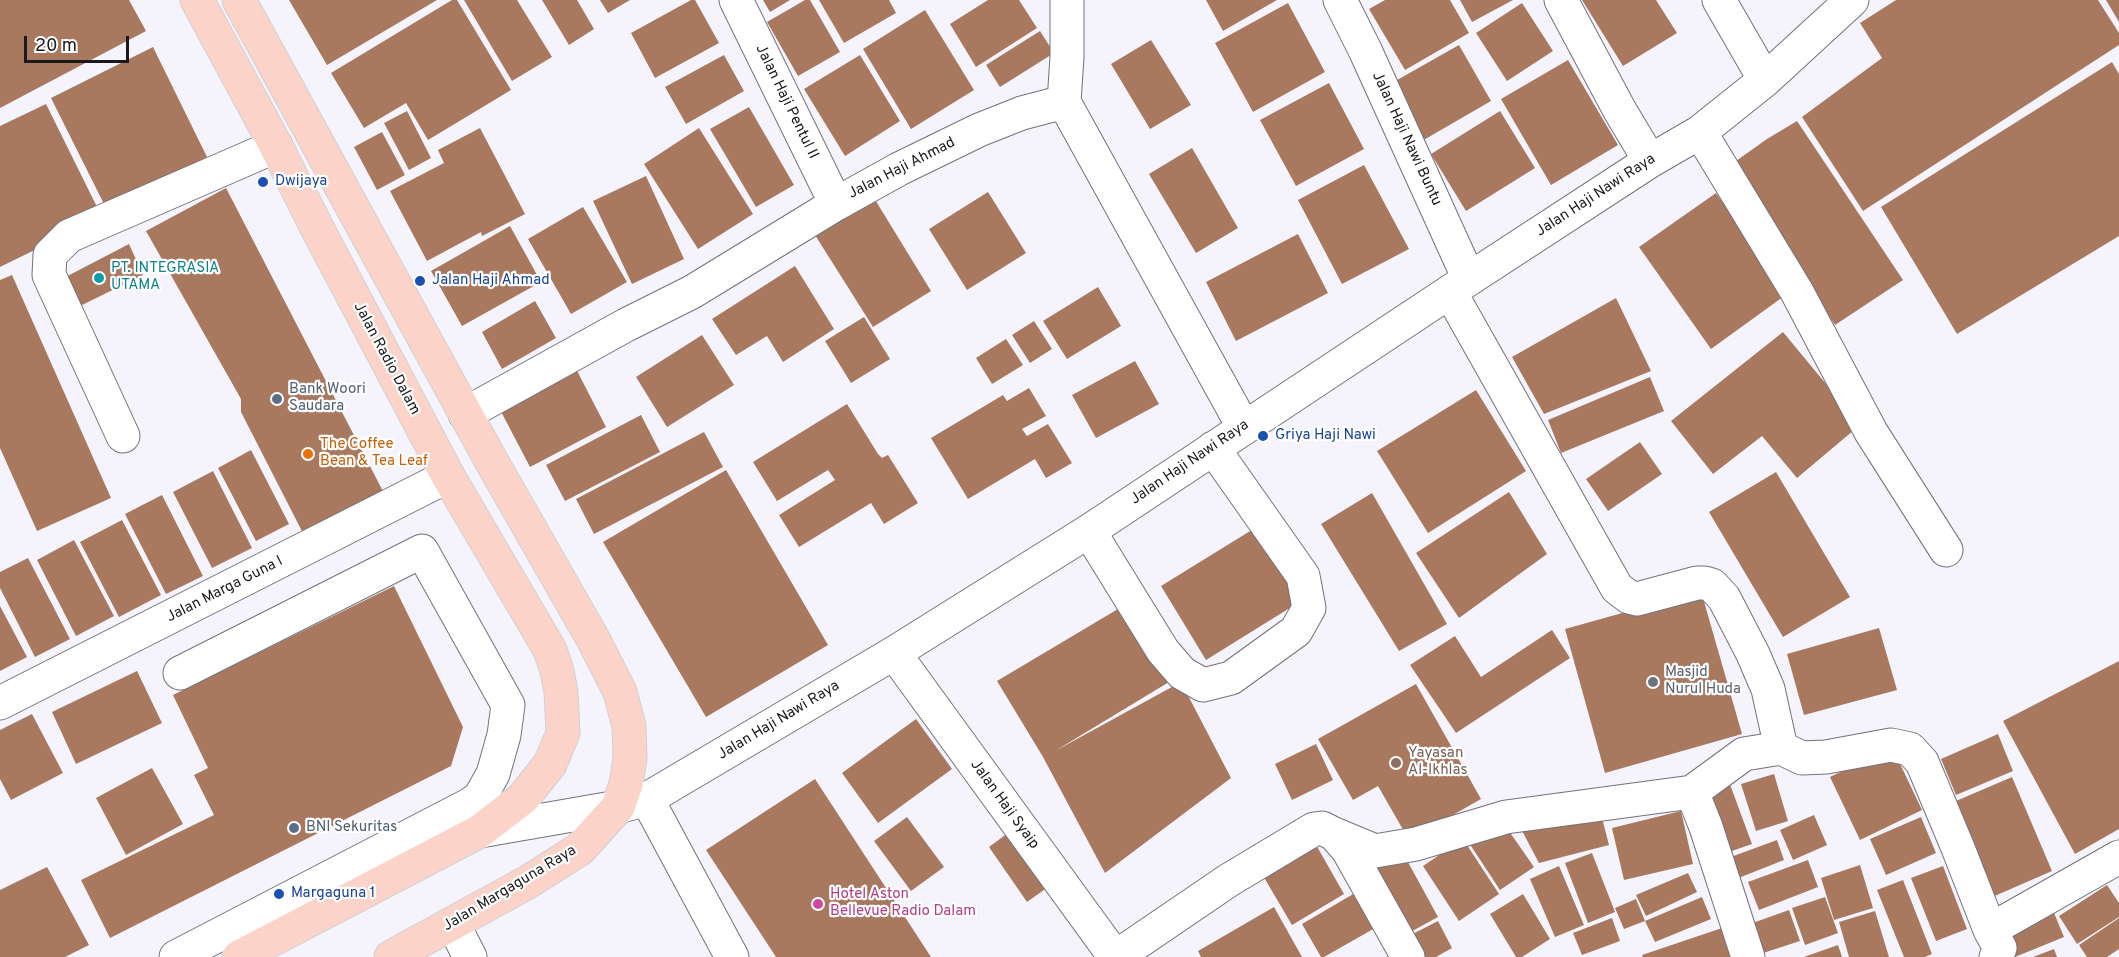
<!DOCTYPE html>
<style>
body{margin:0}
#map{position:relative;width:2119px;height:957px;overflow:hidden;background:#f5f4fd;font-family:Overpass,sans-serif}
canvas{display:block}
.scale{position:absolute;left:24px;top:36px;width:105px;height:27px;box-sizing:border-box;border:3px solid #1a1a1e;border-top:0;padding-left:8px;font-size:18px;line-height:21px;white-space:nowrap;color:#1a1a1e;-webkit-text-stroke:4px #fff;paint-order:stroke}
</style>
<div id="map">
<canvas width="2119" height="957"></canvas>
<div class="scale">20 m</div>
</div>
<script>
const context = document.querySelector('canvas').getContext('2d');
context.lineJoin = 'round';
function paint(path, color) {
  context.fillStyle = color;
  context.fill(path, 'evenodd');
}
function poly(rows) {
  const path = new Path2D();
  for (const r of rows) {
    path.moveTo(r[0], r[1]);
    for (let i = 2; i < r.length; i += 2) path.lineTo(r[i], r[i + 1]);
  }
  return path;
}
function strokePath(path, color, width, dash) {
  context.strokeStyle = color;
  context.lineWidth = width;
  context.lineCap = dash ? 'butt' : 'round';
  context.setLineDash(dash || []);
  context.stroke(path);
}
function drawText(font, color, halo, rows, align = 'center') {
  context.font = font + ' Overpass,sans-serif';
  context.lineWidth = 4.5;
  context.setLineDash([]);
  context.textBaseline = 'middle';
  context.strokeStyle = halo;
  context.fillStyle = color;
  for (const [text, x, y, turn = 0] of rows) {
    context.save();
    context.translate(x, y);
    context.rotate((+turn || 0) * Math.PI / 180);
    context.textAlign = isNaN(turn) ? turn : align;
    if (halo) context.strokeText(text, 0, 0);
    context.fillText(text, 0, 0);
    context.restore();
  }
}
const building = poly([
 [0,0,129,0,146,31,0,108],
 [289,0,437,0,327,65],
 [452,0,457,0,511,90,428,140,406,103,364,128,331,73],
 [464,0,517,0,552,57,512,81],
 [542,0,577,0,594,29,569,45],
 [600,0,630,0,608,13],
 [691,0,695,0,719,43,655,78,631,33],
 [763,0,790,0,770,12],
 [805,0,810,0,840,52,798,76,767,22],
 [819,0,889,0,896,13,844,43],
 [988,0,1019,0,1037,28,976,67,950,24],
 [1206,0,1277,0,1223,31],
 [1385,0,1450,0,1469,33,1405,70,1369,9],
 [1460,0,1513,0,1472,22],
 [1582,0,1656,0,1677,33,1623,66],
 [1896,0,2098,0,2119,33,2119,45,1863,211,1802,117,1882,58,1860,23],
 [2106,0,2119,0,2119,22],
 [1288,3,1325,72,1253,112,1215,43],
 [1522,3,1553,51,1507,81,1476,33],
 [925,10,974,90,911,129,863,49],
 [1040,31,1054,53,1000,87,986,65],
 [1151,40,1191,105,1150,129,1111,64],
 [1459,45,1491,101,1415,145,1383,88],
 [153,47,207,157,106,208,51,98],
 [724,55,744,91,686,124,665,87],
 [860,55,900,121,845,156,804,89],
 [1568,60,1618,145,1551,185,1501,99],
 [2112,62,2119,74,2119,236,1957,334,1881,207],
 [1329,83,1364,149,1296,186,1260,120],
 [46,104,102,217,0,267,0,126],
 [749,107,794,185,756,207,710,129],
 [407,111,431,158,409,170,384,123],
 [1500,111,1535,168,1466,211,1431,154],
 [1797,121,1903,280,1835,325,1729,166,1767,139],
 [480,128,525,214,482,236,481,232,427,261,390,191,444,163,438,150],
 [699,128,753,214,698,249,644,164],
 [382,132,405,175,377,190,354,147],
 [1192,148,1238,228,1196,253,1149,174],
 [1364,165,1409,249,1342,284,1298,200],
 [646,176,684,259,632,284,593,201],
 [226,188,388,501,308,543,241,412,241,399,146,231],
 [988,192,1026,253,967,290,929,229],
 [1716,193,1787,294,1711,349,1639,247],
 [874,198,931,291,873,327,815,235],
 [583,207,627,282,571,314,528,239],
 [510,226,541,282,462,326,431,271],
 [1298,234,1328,293,1236,341,1206,282],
 [129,244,143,275,70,311,56,282],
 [795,266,834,329,783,362,767,336,736,355,712,319],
 [12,275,111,498,37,531,0,448,0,280],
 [1098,287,1121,326,1067,359,1043,321],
 [1616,298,1651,371,1544,414,1512,357],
 [535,301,556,338,502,369,482,332],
 [864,317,890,359,851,383,825,341],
 [1034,321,1052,349,1030,363,1012,335],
 [1783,332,1860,425,1797,478,1762,436,1713,474,1671,421],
 [702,335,734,385,667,427,636,377],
 [1006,339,1023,365,992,384,976,358],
 [572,361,606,427,530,467,495,400],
 [1135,361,1159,404,1096,438,1072,395],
 [1650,377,1664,411,1561,453,1548,420],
 [1029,388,1046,416,1022,429,1027,436,1048,424,1072,463,1046,478,1035,459,968,499,931,438,1003,395,1007,401],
 [1476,390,1526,471,1428,533,1377,451],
 [847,404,878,454,882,458,888,455,918,503,884,524,871,503,799,547,779,515,835,480,828,470,777,501,753,462],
 [641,415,660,452,565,501,546,465],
 [704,432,723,467,594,534,576,499],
 [1640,442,1662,474,1608,511,1586,479],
 [251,450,289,524,256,541,218,468],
 [726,470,828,645,706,717,603,542],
 [213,471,252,548,212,568,173,492],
 [1776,472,1850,597,1783,637,1709,512],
 [1509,492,1547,554,1459,618,1416,553],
 [1372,493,1447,624,1399,651,1321,524],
 [162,495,203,576,166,594,125,514],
 [122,520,161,595,119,617,80,542],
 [1255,528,1301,601,1206,660,1161,586],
 [74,540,114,616,76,636,37,560],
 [28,558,70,639,35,657,0,588,0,572],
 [394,586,463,727,451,766,110,938,81,880,214,815,194,775,208,768,173,695],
 [1701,591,1742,734,1605,773,1565,629],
 [1128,603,1174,679,1055,751,1181,682,1231,778,1105,873,1043,757,997,681],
 [0,606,27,657,0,671],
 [1879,628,1897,690,1804,715,1787,654],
 [1552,630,1570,658,1456,733,1410,665,1455,636,1481,677],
 [2119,661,2119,829,2075,854,2003,721],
 [137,671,162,723,76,764,52,712],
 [1416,684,1481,799,1409,840,1378,786,1353,800,1318,739],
 [32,714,63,773,11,800,0,779,0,730],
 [916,719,952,769,878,823,842,773],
 [1998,734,2013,771,1956,795,1941,759],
 [1316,744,1333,780,1292,800,1275,764],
 [1892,747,1922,810,1860,840,1830,777],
 [152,768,183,824,126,855,96,798],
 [1774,774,1788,821,1756,831,1741,784],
 [2012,777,2052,871,1990,898,1949,804],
 [815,779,931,957,776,957,706,850],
 [1728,779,1752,844,1726,853,1702,790],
 [1681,811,1693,864,1624,880,1612,828],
 [1601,814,1609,845,1539,863,1520,827],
 [1814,815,1827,845,1793,860,1780,830],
 [907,817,944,867,911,891,874,841],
 [1921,817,1936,853,1886,875,1870,839],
 [1502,821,1534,867,1500,890,1469,843],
 [1016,827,1055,882,1027,902,989,847],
 [1463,839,1499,894,1459,921,1423,866],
 [1777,840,1784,860,1736,879,1728,858],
 [1315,843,1344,894,1292,925,1262,874],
 [1403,853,1438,917,1403,936,1369,873],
 [1592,853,1615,912,1588,923,1565,863],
 [1808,860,1818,887,1759,910,1748,882],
 [1860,865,1873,908,1834,920,1821,878],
 [1559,866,1584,925,1555,937,1530,879],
 [1943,866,1967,929,1936,941,1911,878],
 [47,867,89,945,65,957,0,957,0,890],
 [1688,873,1697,892,1646,916,1636,895],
 [1903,880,1932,954,1925,957,1904,957,1877,890],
 [2107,885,2119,903,2119,917,2077,944,2059,916],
 [1355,893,1375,928,1324,957,1321,957,1302,924],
 [1523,894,1550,939,1522,957,1516,957,1490,914],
 [1702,897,1711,919,1655,942,1645,921],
 [1825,897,1838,933,1805,945,1792,908],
 [1636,899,1645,921,1624,929,1615,908],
 [1274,907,1302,957,1201,957,1198,951],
 [2052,908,2064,937,2015,957,2003,928],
 [1789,910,1800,941,1757,955,1747,925],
 [1875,911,1889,957,1849,957,1839,922],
 [1612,918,1620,941,1582,955,1573,933],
 [2119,918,2119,949,2107,957,2087,957,2079,945],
 [1438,921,1452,948,1436,957,1412,957,1403,939],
 [1725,927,1735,957,1643,957,1642,955],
 [1838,945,1842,957,1804,957],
 [2054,949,2057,957,2033,957]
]);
const minor = poly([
 [736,0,836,204],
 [1067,0,1067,57,1064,102,1244,428],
 [1340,0,1365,50,1469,279],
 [1561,0,1619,109,1650,161],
 [1719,0,1765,80],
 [1700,132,1797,292,1871,432,1946,550],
 [1450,292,1617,588,1629,597,1637,599,1697,583,1705,583,1712,585,1724,598,1753,654,1768,689,1781,748],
 [465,414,626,325,692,292,836,204,899,169,979,130,1022,113,1064,102],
 [123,436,49,275,50,255,69,236,276,146],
 [1089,531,1163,651,1182,673,1203,685,1231,678,1296,631,1309,608,1303,576,1213,448],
 [894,653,1115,957],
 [0,703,448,476],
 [647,799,732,957],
 [480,831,618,807,647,799,894,653,1089,531,1469,279,1650,161,1700,132,1765,80,1852,0],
 [1334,834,1375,851,1416,844,1506,817,1692,792],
 [453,924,470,957],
 [1990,930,2000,948,1996,957],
 [176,957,471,804,480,797,493,774,504,735,508,705,422,551,180,673],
 [1116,957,1229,880,1314,829,1322,828,1334,834,1348,850,1408,957],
 [1748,957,1706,827,1692,792,1744,754,1781,748,1802,758,1826,757,1891,745,1910,749,1922,762,1958,848,1990,930,2119,857]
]);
const major = poly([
 [197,0,276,146,316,226,448,476,550,650,557,671,561,692,563,733,550,764,523,798,480,831,239,957],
 [239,0,493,464,593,639,620,692,629,726,630,758,626,784,618,807,580,849,528,882,391,957]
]);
const markers = [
 [263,182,6,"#1a4fb4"],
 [99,278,6,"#0f9aa8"],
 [420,281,6,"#1a4fb4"],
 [277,399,6,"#5c6f8a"],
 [1263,436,6,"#1a4fb4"],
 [308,454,6,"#e8710a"],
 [1653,682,6,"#6b7280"],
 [1396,763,6,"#8d6e63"],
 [294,828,6,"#5c6f8a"],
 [279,894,6,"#1a4fb4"],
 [818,904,6,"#d1479c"]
];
const streetNames = [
 ["Jalan Haji Pentul II",786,102,64],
 ["Jalan Haji Nawi Buntu",1406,139,65],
 ["Jalan Haji Ahmad",902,169,-27],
 ["Jalan Haji Nawi Raya",1596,196,-33],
 ["Jalan Radio Dalam",386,359,62],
 ["Jalan Haji Nawi Raya",1190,463,-34],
 ["Jalan Marga Guna I",225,590,-27],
 ["Jalan Haji Nawi Raya",779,721,-31],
 ["Jalan Haji Syaip",1004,805,54],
 ["Jalan Margaguna Raya",510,889,-31]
];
const transitNames = [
 ["Dwijaya",275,182],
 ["Jalan Haji Ahmad",432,281],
 ["Griya Haji Nawi",1275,436],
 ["Margaguna 1",291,894]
];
const cultureNames = [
 ["PT. INTEGRASIA",111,269],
 ["UTAMA",111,286]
];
const serviceNames = [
 ["Bank Woori",289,390],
 ["Saudara",289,407],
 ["BNI Sekuritas",306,828]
];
const foodNames = [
 ["The Coffee",320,445],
 ["Bean & Tea Leaf",320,462]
];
const worshipNames = [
 ["Masjid",1665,673],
 ["Nurul Huda",1665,690]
];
const educationNames = [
 ["Yayasan",1408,754],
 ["Al-Ikhlas",1408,771]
];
const hotelNames = [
 ["Hotel Aston",830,895],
 ["Bellevue Radio Dalam",830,912]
];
paint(building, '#a8785f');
strokePath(minor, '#73727c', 35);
strokePath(major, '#d1d1d2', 35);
strokePath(minor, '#fff', 33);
strokePath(major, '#fbd3c8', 33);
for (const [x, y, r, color] of markers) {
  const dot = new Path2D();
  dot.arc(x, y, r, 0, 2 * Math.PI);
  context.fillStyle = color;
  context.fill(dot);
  strokePath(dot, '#fff', 2);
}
drawText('15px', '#1a1a1e', '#fff', streetNames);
drawText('15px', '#164399', '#fff', transitNames, 'left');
drawText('15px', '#0d838f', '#fff', cultureNames, 'left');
drawText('15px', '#4e5e75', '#fff', serviceNames, 'left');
drawText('15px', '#c56008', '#fff', foodNames, 'left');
drawText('15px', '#5b616d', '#fff', worshipNames, 'left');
drawText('15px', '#785e54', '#fff', educationNames, 'left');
drawText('15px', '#b23c85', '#fff', hotelNames, 'left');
</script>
